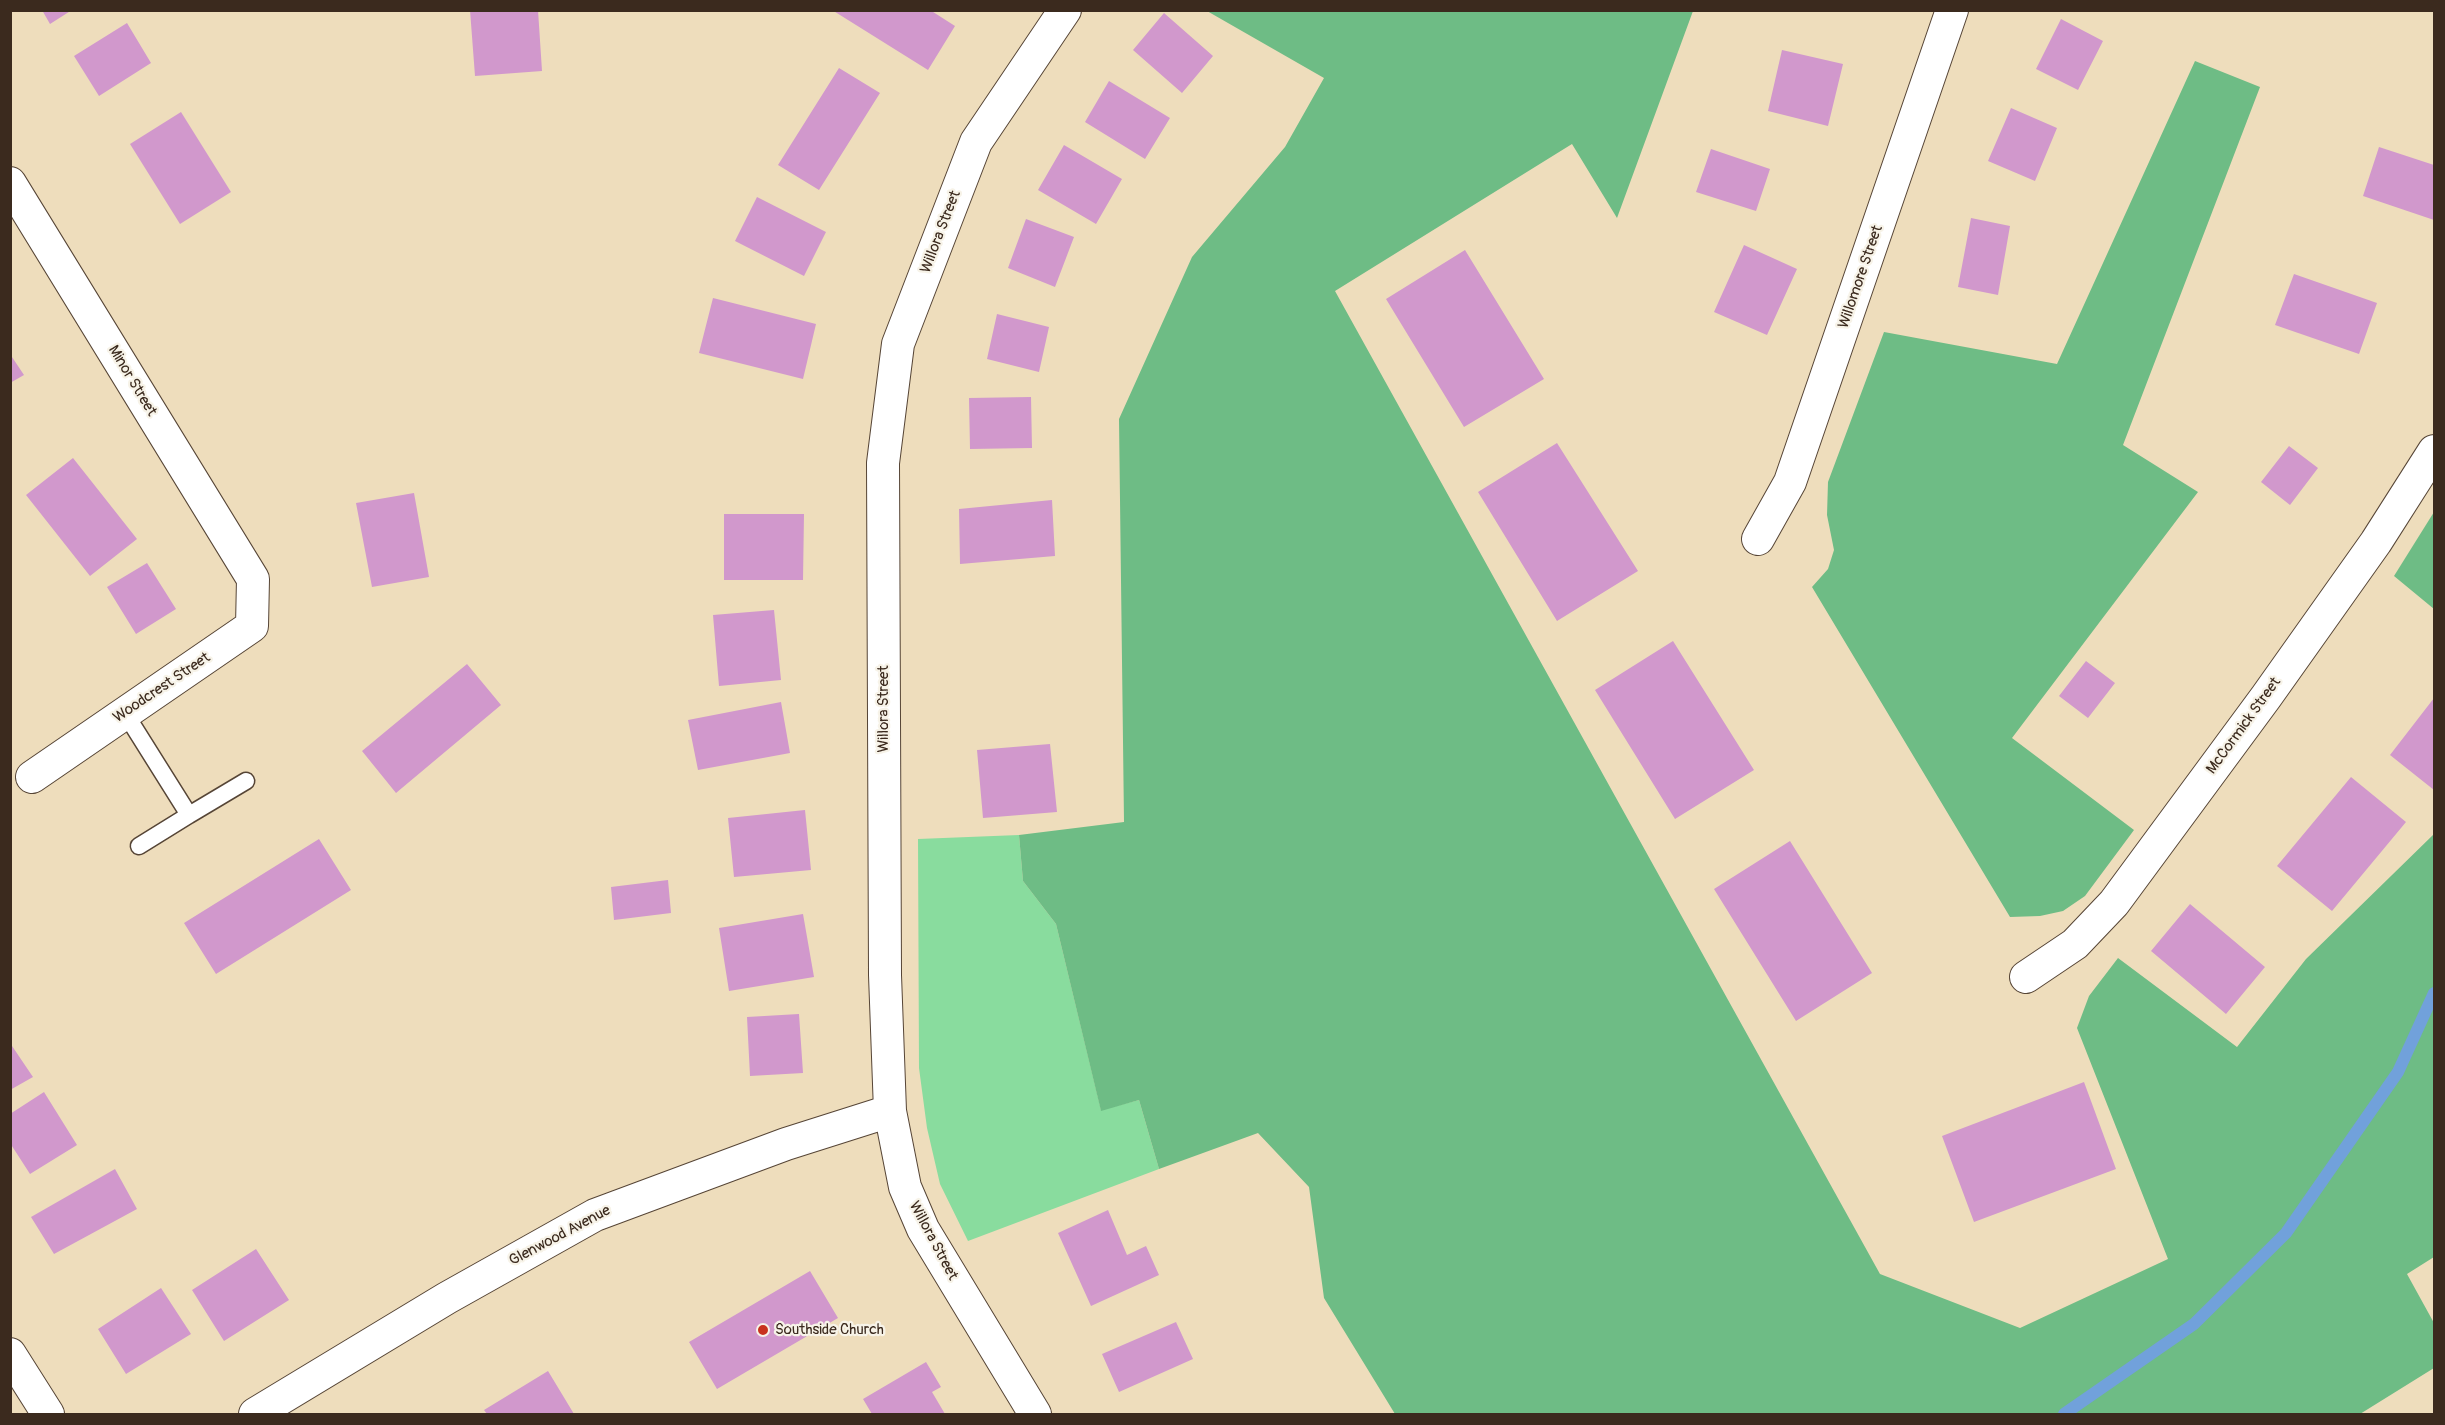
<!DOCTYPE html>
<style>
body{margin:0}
#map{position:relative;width:2445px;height:1425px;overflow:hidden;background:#eeddbc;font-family:Pangolin,sans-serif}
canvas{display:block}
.frame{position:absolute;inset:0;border:12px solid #3b2a1e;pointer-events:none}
</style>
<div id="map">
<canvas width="2445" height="1425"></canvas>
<div class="frame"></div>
</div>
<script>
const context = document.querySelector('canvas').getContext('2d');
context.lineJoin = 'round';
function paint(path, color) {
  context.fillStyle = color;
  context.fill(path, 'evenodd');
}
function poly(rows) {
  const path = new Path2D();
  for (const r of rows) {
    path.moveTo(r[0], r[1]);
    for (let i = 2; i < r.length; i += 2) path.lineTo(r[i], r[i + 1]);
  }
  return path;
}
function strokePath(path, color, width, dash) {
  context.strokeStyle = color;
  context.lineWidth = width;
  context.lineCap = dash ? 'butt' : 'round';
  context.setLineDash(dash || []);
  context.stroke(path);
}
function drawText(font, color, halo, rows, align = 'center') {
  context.font = font + ' Pangolin,sans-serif';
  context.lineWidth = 4.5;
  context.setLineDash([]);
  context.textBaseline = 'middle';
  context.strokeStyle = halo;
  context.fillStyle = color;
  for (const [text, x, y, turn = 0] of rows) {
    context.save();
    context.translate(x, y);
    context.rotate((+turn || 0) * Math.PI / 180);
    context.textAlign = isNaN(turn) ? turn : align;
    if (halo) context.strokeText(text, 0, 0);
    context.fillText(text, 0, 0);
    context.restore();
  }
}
const green = poly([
 [1019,835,1023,881,1056,924,1101,1110,1139,1100,1159,1169,968,1241,940,1184,927,1128,919,1068,918,839]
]);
const forest = poly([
 [1207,11,1693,11,1617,218,1572,144,1335,291,1880,1274,2020,1328,2168,1259,2077,1028,2089,996,2118,958,2237,1047,2306,959,2434,834,2434,1257,2407,1274,2434,1323,2434,1368,2360,1414,1395,1414,1324,1298,1309,1187,1258,1133,1159,1169,1139,1100,1101,1111,1056,924,1023,881,1019,835,1124,822,1119,419,1192,257,1285,147,1324,78],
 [2195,61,2260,87,2123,445,2198,492,2012,738,2134,830,2085,896,2063,911,2040,916,2010,917,1812,587,1828,569,1834,550,1827,515,1828,482,1884,332,2057,364],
 [2434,512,2434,609,2394,576]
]);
const stream = poly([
 [2064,1414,2194,1324,2286,1233,2398,1072,2434,993]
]);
const building = poly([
 [42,10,72,10,50,24],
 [470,10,538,10,542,71,475,76],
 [832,10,930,10,955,26,928,70],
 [1164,13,1213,56,1182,93,1133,50],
 [2061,19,2103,41,2078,90,2036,69],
 [127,23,151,63,99,96,74,56],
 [1782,50,1843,64,1828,126,1768,111],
 [839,68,880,93,819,190,778,165],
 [1109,81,1170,118,1145,159,1085,122],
 [2011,108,2057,128,2035,181,1988,161],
 [181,112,231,192,180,224,130,144],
 [1064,145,1122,179,1096,224,1038,190],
 [2379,147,2434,165,2434,220,2363,196],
 [1711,149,1770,169,1756,211,1696,192],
 [757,197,826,232,804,276,735,241],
 [1971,218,2010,226,1998,295,1958,287],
 [1026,219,1074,237,1055,287,1008,268],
 [1744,245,1797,269,1767,335,1714,312],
 [1465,250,1544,379,1464,427,1386,299],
 [2294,274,2377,303,2359,354,2275,325],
 [713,298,816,324,803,379,699,353],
 [997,314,1049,327,1039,372,987,359],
 [10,354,24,375,10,383],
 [1031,397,1032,448,970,449,969,398],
 [1557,443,1638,571,1557,621,1478,492],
 [2289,446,2318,468,2290,505,2261,482],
 [73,458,137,539,90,576,26,495],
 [414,493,429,577,372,587,356,503],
 [1052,500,1055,556,960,564,959,509],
 [724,514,804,514,803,580,724,580],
 [147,563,176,609,136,634,107,587],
 [774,610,781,680,719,686,713,615],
 [1673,641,1754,770,1675,819,1595,690],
 [2086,661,2115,683,2088,718,2059,696],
 [467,664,501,705,396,793,362,751],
 [2434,698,2434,790,2390,755],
 [781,702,790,753,698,770,688,720],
 [1050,744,1057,812,983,818,977,750],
 [2351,777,2406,822,2332,911,2277,866],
 [805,810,811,870,734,877,728,818],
 [319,839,351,890,216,974,184,923],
 [1790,841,1872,973,1796,1021,1714,889],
 [668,880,671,913,614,920,611,887],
 [2190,904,2265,967,2226,1014,2151,951],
 [803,914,814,977,729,991,719,928],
 [799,1014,803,1073,750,1076,747,1017],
 [10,1043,33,1077,10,1090],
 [2084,1082,2116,1169,1974,1222,1942,1136],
 [44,1092,77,1145,30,1174,10,1143,10,1114],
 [115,1169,137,1209,54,1254,31,1217],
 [1108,1210,1127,1255,1146,1246,1159,1275,1091,1306,1058,1233],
 [256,1249,289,1300,224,1341,192,1290],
 [810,1271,838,1318,717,1389,689,1342],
 [161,1288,191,1334,126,1374,98,1329],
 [1176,1322,1193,1359,1119,1392,1102,1354],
 [926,1362,941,1387,932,1392,945,1414,872,1414,863,1399],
 [548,1371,574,1414,487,1414,484,1410]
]);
const lane = poly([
 [125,713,189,815,246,781],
 [139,846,189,815]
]);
const street = poly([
 [10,183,253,579,252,626,32,777],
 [1758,539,1790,482,1952,10],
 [2026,977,2075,944,2114,903,2266,697,2376,542,2434,451],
 [10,1354,48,1414],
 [255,1414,447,1298,595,1215,786,1144,890,1111],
 [1035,1414,923,1229,905,1187,890,1111,885,975,883,463,898,344,976,142,1065,10]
]);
const markers = [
 [763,1330,6,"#c8321e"]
];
const streetNames = [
 ["Willora Street",941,232,-69],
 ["Willomore Street",1861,277,-71],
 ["Minor Street",132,381,59],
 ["Woodcrest Street",162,688,-34],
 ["Willora Street",884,709,-90],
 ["McCormick Street",2244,726,-54],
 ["Glenwood Avenue",560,1236,-28],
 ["Willora Street",933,1241,62]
];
const poiNames = [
 ["Southside Church",775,1330]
];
paint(green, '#89dc9e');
paint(forest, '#6ebc85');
strokePath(stream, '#71a1db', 12);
paint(building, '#d198cc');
strokePath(lane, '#564536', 19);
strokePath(street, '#564536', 34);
strokePath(lane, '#fff', 16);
strokePath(street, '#fff', 32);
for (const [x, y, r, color] of markers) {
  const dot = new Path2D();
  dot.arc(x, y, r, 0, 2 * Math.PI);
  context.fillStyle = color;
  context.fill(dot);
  strokePath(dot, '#f7f3e8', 2);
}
drawText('15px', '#3b2a1e', '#f7f3e8', streetNames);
drawText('15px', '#3b2a1e', '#f7f3e8', poiNames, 'left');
</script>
